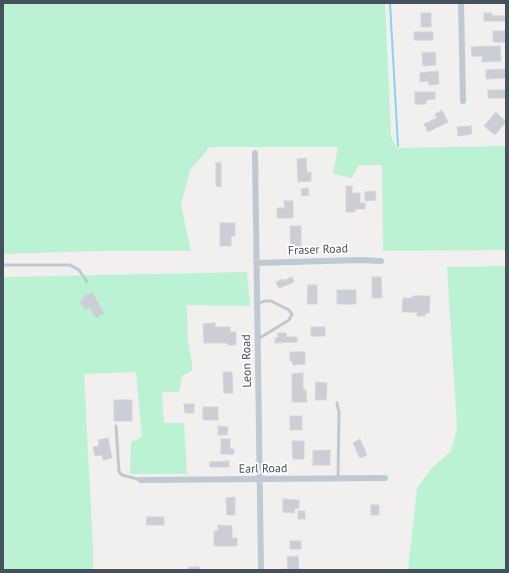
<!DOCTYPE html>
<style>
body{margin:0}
#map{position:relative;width:509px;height:573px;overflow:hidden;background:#f2efef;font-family:"PT Sans",sans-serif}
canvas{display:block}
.frame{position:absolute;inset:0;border:4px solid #46515e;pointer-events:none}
</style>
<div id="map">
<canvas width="509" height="573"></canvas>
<div class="frame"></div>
</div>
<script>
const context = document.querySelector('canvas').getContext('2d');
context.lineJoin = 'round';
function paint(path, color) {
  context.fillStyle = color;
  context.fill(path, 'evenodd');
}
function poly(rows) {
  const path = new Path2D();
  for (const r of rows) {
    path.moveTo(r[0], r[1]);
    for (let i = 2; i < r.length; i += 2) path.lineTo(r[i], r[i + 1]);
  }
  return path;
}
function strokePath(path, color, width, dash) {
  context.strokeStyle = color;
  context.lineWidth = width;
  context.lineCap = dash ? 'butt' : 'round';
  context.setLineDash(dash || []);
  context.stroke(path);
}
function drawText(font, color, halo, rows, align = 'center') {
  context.font = font + ' "PT Sans",sans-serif';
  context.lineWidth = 3.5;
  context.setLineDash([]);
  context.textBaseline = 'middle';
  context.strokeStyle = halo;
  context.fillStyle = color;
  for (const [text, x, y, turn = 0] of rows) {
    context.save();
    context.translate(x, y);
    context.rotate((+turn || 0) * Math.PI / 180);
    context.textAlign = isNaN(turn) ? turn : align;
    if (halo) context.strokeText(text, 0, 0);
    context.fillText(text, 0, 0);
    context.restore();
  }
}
const green = poly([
 [3,3,385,3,391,137,397,148,506,146,506,250,383,251,382,165,359,165,352,178,333,174,338,147,210,147,190,170,181,205,191,251,100,251,3,254],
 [506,266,506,570,408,570,417,488,431,469,451,451,457,428,447,267],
 [247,272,250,306,187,305,188,341,193,370,182,376,179,392,162,392,164,423,184,423,187,474,130,474,131,442,142,437,136,372,84,374,93,548,93,570,3,570,3,277]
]);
const stream = poly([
 [390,3,398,146]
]);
const building = poly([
 [421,13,431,13,431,27,421,27,421,13],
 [484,13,492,13,492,16,505,16,505,21,484,21,484,13],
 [493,31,506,31,506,42,493,42,493,31],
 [414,32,433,32,433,40,414,40,414,32],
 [500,46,501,61,482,62,482,56,472,56,471,47,500,46],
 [435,52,436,65,423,66,422,53,435,52],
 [506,69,506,78,486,79,486,70,506,69],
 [438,71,439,84,429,85,428,81,420,82,420,73,438,71],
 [488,90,506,90,506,98,488,98,488,90],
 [415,92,435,92,435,99,426,100,426,104,415,104,415,92],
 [442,110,448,122,428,132,424,124,437,118,435,114,442,110],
 [496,112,506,122,495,135,484,126,496,112],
 [471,126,472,134,458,136,457,127,471,126],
 [306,158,307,173,311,172,311,181,298,182,297,159,306,158],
 [216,163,221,163,221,187,216,186,216,163],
 [346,186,352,186,352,193,360,193,360,203,365,203,365,209,355,209,355,212,346,212,346,186],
 [308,188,309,195,302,196,301,189,308,188],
 [375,191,376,200,365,201,365,192,375,191],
 [284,201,293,201,293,218,277,218,277,208,285,208,284,201],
 [220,223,235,223,235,236,231,236,231,246,220,246,220,223],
 [290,226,301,226,301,251,291,251,290,226],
 [292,277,294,282,279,288,276,282,283,279,283,281,292,277],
 [372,277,381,277,382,298,372,298,372,277],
 [308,285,317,285,317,304,307,304,308,285],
 [337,290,356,290,356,304,337,304,337,290],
 [92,292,104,313,96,318,89,307,85,310,80,301,84,299,83,297,92,292],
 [413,296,430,296,429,313,425,313,425,316,417,316,417,312,402,312,403,298,413,298,413,296],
 [215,323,215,327,230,327,230,332,236,332,236,345,228,345,227,343,204,343,203,324,215,323],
 [311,327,325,327,325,336,311,336,311,327],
 [278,333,286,333,286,337,297,337,297,342,275,343,275,338,278,338,278,333],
 [290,352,305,352,305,364,293,365,292,361,290,361,290,352],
 [223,372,232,372,233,393,224,393,223,372],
 [303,373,303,390,306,390,307,402,292,402,292,374,303,373],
 [316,382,327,383,326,400,315,400,316,382],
 [114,400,132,400,132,421,114,421,114,400],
 [184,404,194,404,194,413,185,413,184,404],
 [203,407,218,407,218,420,203,420,203,407],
 [290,416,302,416,302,430,290,430,290,416],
 [218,426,228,427,227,435,218,435,218,426],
 [108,438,112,458,103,460,102,455,95,456,93,447,99,446,98,440,108,438],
 [221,439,230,439,230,449,234,449,234,454,221,454,221,439],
 [360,439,367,455,360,458,353,443,360,439],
 [292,441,304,441,304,459,293,459,292,441],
 [330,450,330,465,313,465,313,451,330,450],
 [229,461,229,467,210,467,210,462,229,461],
 [235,497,235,515,227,515,226,498,235,497],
 [283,499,299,500,299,508,295,508,294,513,283,512,283,499],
 [371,505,379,505,379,515,371,515,371,505],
 [298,511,305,511,305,519,298,519,298,511],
 [147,517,164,517,164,525,146,525,147,517],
 [218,525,232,526,232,538,237,538,237,546,214,546,214,531,218,531,218,525],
 [290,541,301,541,301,549,290,549,290,541],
 [298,556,299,570,288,570,287,557,298,556],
 [189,567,199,567,200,570,189,570,189,567]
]);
const service = poly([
 [3,265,70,265,79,270,87,282],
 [258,304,264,301,271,301,289,310,292,314,289,320,258,339],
 [337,403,339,413,338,479],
 [116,426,119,472,122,475,141,480]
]);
const minor = poly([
 [461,3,463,101],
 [255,153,261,570],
 [256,263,361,260,381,261],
 [141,480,385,478]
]);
const streetNames = [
 ["Fraser Road",318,250,-2],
 ["Leon Road",247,361,-91],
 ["Earl Road",263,469,-1]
];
paint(green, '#bbf2d4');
strokePath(stream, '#86d4f1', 2);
paint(building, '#cbced4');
strokePath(building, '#d3d5db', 1);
strokePath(service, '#bfc9d2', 3);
strokePath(minor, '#bfc9d2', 6);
drawText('12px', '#46515e', '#fff', streetNames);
</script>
